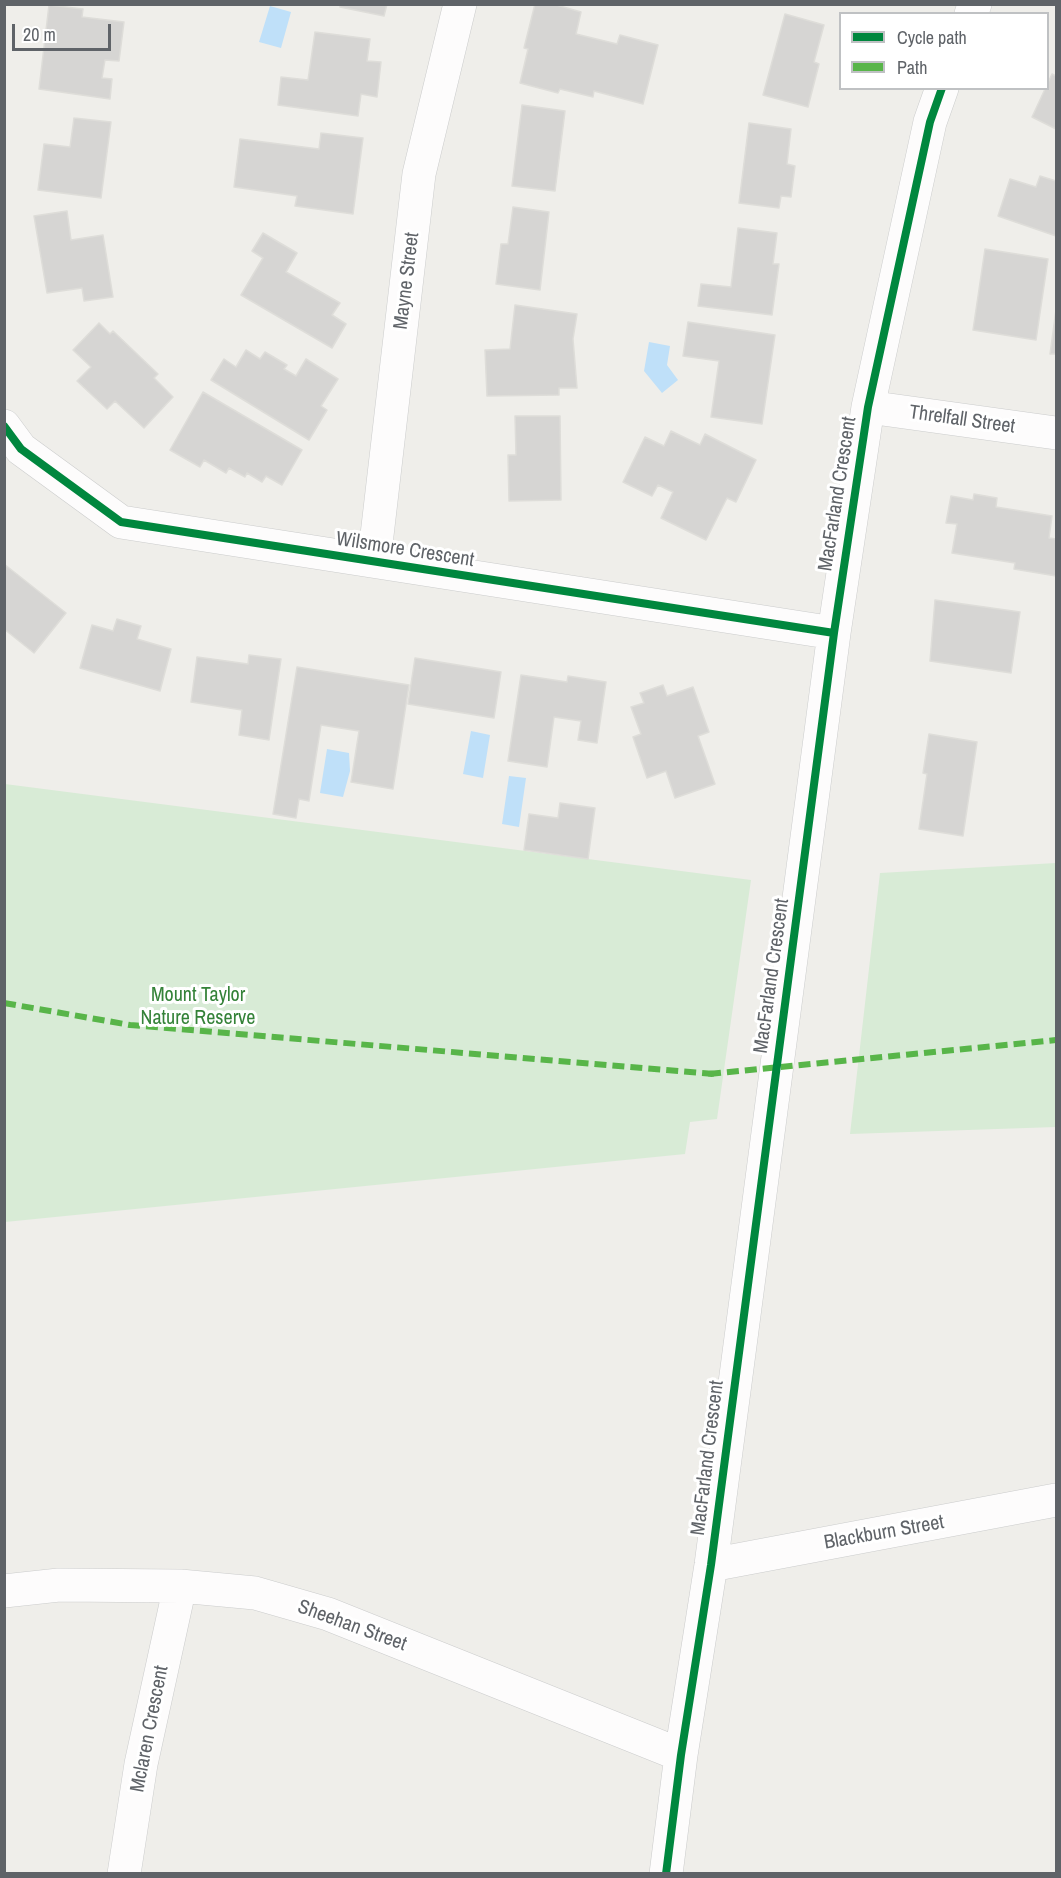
<!DOCTYPE html>
<style>
body{margin:0}
#map{position:relative;width:1061px;height:1878px;overflow:hidden;background:#efeeea;font-family:"Archivo Narrow",sans-serif}
canvas{display:block}
.frame{position:absolute;inset:0;border:6px solid #5f6368;pointer-events:none}
.legend{position:absolute;left:839px;top:12px;width:210px;height:78px;box-sizing:border-box;background:#fff;border:2px solid #bfc1c3;margin:0;padding:8px 10px;list-style:none;font-size:18px;color:#5f6368}
.legend li{display:flex;align-items:center;gap:12px;height:30px}
.legend b{width:30px;border:2px solid #bfc1c3}
.scale{position:absolute;left:12px;top:24px;width:99px;height:27px;box-sizing:border-box;border:3px solid #5f6368;border-top:0;padding-left:8px;font-size:18px;line-height:21px;white-space:nowrap;color:#5f6368;-webkit-text-stroke:4px #fff;paint-order:stroke}
</style>
<div id="map">
<canvas width="1061" height="1878"></canvas>
<div class="frame"></div>
<ul class="legend">
<li><b style="height:8px;background:#00873e"></b>Cycle path</li>
<li><b style="height:8px;background:#58b549"></b>Path</li>
</ul>
<div class="scale">20 m</div>
</div>
<script>
const context = document.querySelector('canvas').getContext('2d');
context.lineJoin = 'round';
function paint(path, color) {
  context.fillStyle = color;
  context.fill(path, 'evenodd');
}
function poly(rows) {
  const path = new Path2D();
  for (const r of rows) {
    path.moveTo(r[0], r[1]);
    for (let i = 2; i < r.length; i += 2) path.lineTo(r[i], r[i + 1]);
  }
  return path;
}
function strokePath(path, color, width, dash) {
  context.strokeStyle = color;
  context.lineWidth = width;
  context.lineCap = dash ? 'butt' : 'round';
  context.setLineDash(dash || []);
  context.stroke(path);
}
function drawText(font, color, halo, rows, align = 'center') {
  context.font = font + ' "Archivo Narrow",sans-serif';
  context.lineWidth = 6;
  context.setLineDash([]);
  context.textBaseline = 'middle';
  context.strokeStyle = halo;
  context.fillStyle = color;
  for (const [text, x, y, turn = 0] of rows) {
    context.save();
    context.translate(x, y);
    context.rotate((+turn || 0) * Math.PI / 180);
    context.textAlign = isNaN(turn) ? turn : align;
    if (halo) context.strokeText(text, 0, 0);
    context.fillText(text, 0, 0);
    context.restore();
  }
}
const green = poly([
 [5,784,751,880,717,1119,690,1122,685,1154,5,1222],
 [1056,863,1056,1127,850,1134,880,873]
]);
const water = poly([
 [270,6,291,12,281,48,259,42],
 [649,342,670,346,667,365,678,380,662,393,644,371],
 [471,731,490,735,483,778,463,774],
 [327,749,349,753,350,771,343,797,320,793],
 [509,776,526,778,519,827,502,824]
]);
const building = poly([
 [340,4,387,4,384,16,340,7,340,4],
 [535,4,553,4,581,12,576,34,617,44,620,35,658,45,643,104,594,91,593,97,560,89,558,93,520,83,528,49,524,48,535,4],
 [49,5,83,9,82,17,124,22,119,61,105,60,102,78,112,79,110,99,39,89,49,5],
 [785,14,824,25,814,62,819,64,808,107,763,95,785,14],
 [315,32,370,39,367,61,381,62,377,97,361,94,358,116,278,105,281,77,308,80,315,32],
 [1052,74,1056,76,1056,129,1032,117,1052,74],
 [522,105,565,111,555,191,512,186,522,105],
 [74,118,111,122,101,198,38,190,44,144,70,147,74,118],
 [749,123,791,129,787,164,795,166,791,197,781,196,779,208,739,203,749,123],
 [321,133,363,138,353,214,295,206,297,196,234,187,240,139,319,149,321,133],
 [1040,176,1056,181,1056,236,998,216,1010,179,1036,187,1040,176],
 [513,207,549,212,540,290,496,284,501,244,508,244,513,207],
 [67,211,71,240,103,235,113,297,84,301,82,288,47,293,34,216,67,211],
 [738,228,777,233,773,264,779,264,772,315,698,306,701,284,731,287,738,228],
 [263,233,297,253,286,272,340,303,332,315,346,324,332,348,241,295,263,258,252,251,263,233],
 [985,249,1048,259,1036,340,973,330,985,249],
 [515,305,577,314,573,339,577,388,559,388,559,395,487,396,485,350,510,349,515,305],
 [1056,310,1056,354,1050,354,1056,310],
 [688,322,775,335,762,424,711,417,719,361,683,356,688,322],
 [99,323,110,334,113,331,158,374,154,378,173,397,144,428,115,401,107,409,77,381,91,367,73,350,99,323],
 [246,350,260,359,265,352,287,365,284,369,296,376,306,359,338,379,321,406,327,410,309,440,211,380,224,359,236,367,246,350],
 [203,392,302,450,282,485,266,476,262,482,247,473,245,477,229,468,226,473,204,460,200,467,170,450,203,392],
 [515,416,560,416,561,500,509,501,508,455,516,455,515,416],
 [671,431,700,445,705,434,756,460,736,502,727,498,706,540,661,518,673,492,658,485,652,496,623,482,645,437,664,446,671,431],
 [974,494,997,498,996,507,1052,516,1049,538,1056,539,1056,576,1014,569,1015,563,952,553,957,524,946,523,951,496,973,500,974,494],
 [4,564,66,613,34,653,4,629,4,564],
 [935,600,1020,612,1011,673,930,661,935,600],
 [117,619,141,626,137,639,171,649,160,691,80,668,92,625,113,631,117,619],
 [249,655,281,659,269,740,239,735,242,710,191,702,197,657,248,664,249,655],
 [415,658,501,672,494,718,408,704,415,658],
 [297,667,409,685,393,789,351,782,359,731,321,725,309,801,299,799,296,818,273,814,297,667],
 [521,675,567,682,568,676,606,682,597,743,578,740,581,721,554,717,547,767,508,761,521,675],
 [663,685,667,696,693,687,709,732,698,736,715,784,675,798,666,771,647,778,633,737,641,734,631,707,644,703,640,693,663,685],
 [929,734,977,742,963,836,919,829,927,774,923,773,929,734],
 [560,803,595,808,588,859,524,850,529,814,558,818,560,803]
]);
const minor = poly([
 [971,14,975,4],
 [868,407,1056,433],
 [4,426,21,449,121,522,834,633],
 [374,561,419,174,460,4],
 [711,1565,1056,1500],
 [4,1591,59,1585,180,1586,255,1593,328,1614,681,1755],
 [124,1874,141,1764,180,1586],
 [666,1874,681,1755,711,1565,834,633,868,407,930,122,942,88]
]);
const quiet = poly([
 [4,1003,130,1025,715,1074],
 [709,1074,1056,1040]
]);
const cycleway = poly([
 [4,426,21,449,121,522,834,633],
 [666,1874,681,1755,711,1565,834,633,868,407,930,122,942,88]
]);
const streetNames = [
 ["Mayne Street",407,281,-83],
 ["Threlfall Street",962,420,8],
 ["MacFarland Crescent",838,494,-81],
 ["Wilsmore Crescent",405,550,9],
 ["MacFarland Crescent",772,976,-82],
 ["MacFarland Crescent",708,1458,-83],
 ["Blackburn Street",884,1533,-10],
 ["Sheehan Street",352,1626,20],
 ["Mclaren Crescent",150,1729,-79]
];
const parkNames = [
 ["Mount Taylor",198,996],
 ["Nature Reserve",198,1019]
];
paint(green, '#d8ebd6');
paint(water, '#bfe0f9');
paint(building, '#d6d5d3');
strokePath(building, '#deddd9', 1.5);
strokePath(minor, '#cbcccc', 34);
strokePath(minor, '#fdfcfc', 33);
strokePath(quiet, '#58b549', 6, [12, 6]);
strokePath(cycleway, '#00873e', 8);
drawText('20px', '#5f6368', '#fff', streetNames);
drawText('20px', '#348238', '#fff', parkNames);
</script>
